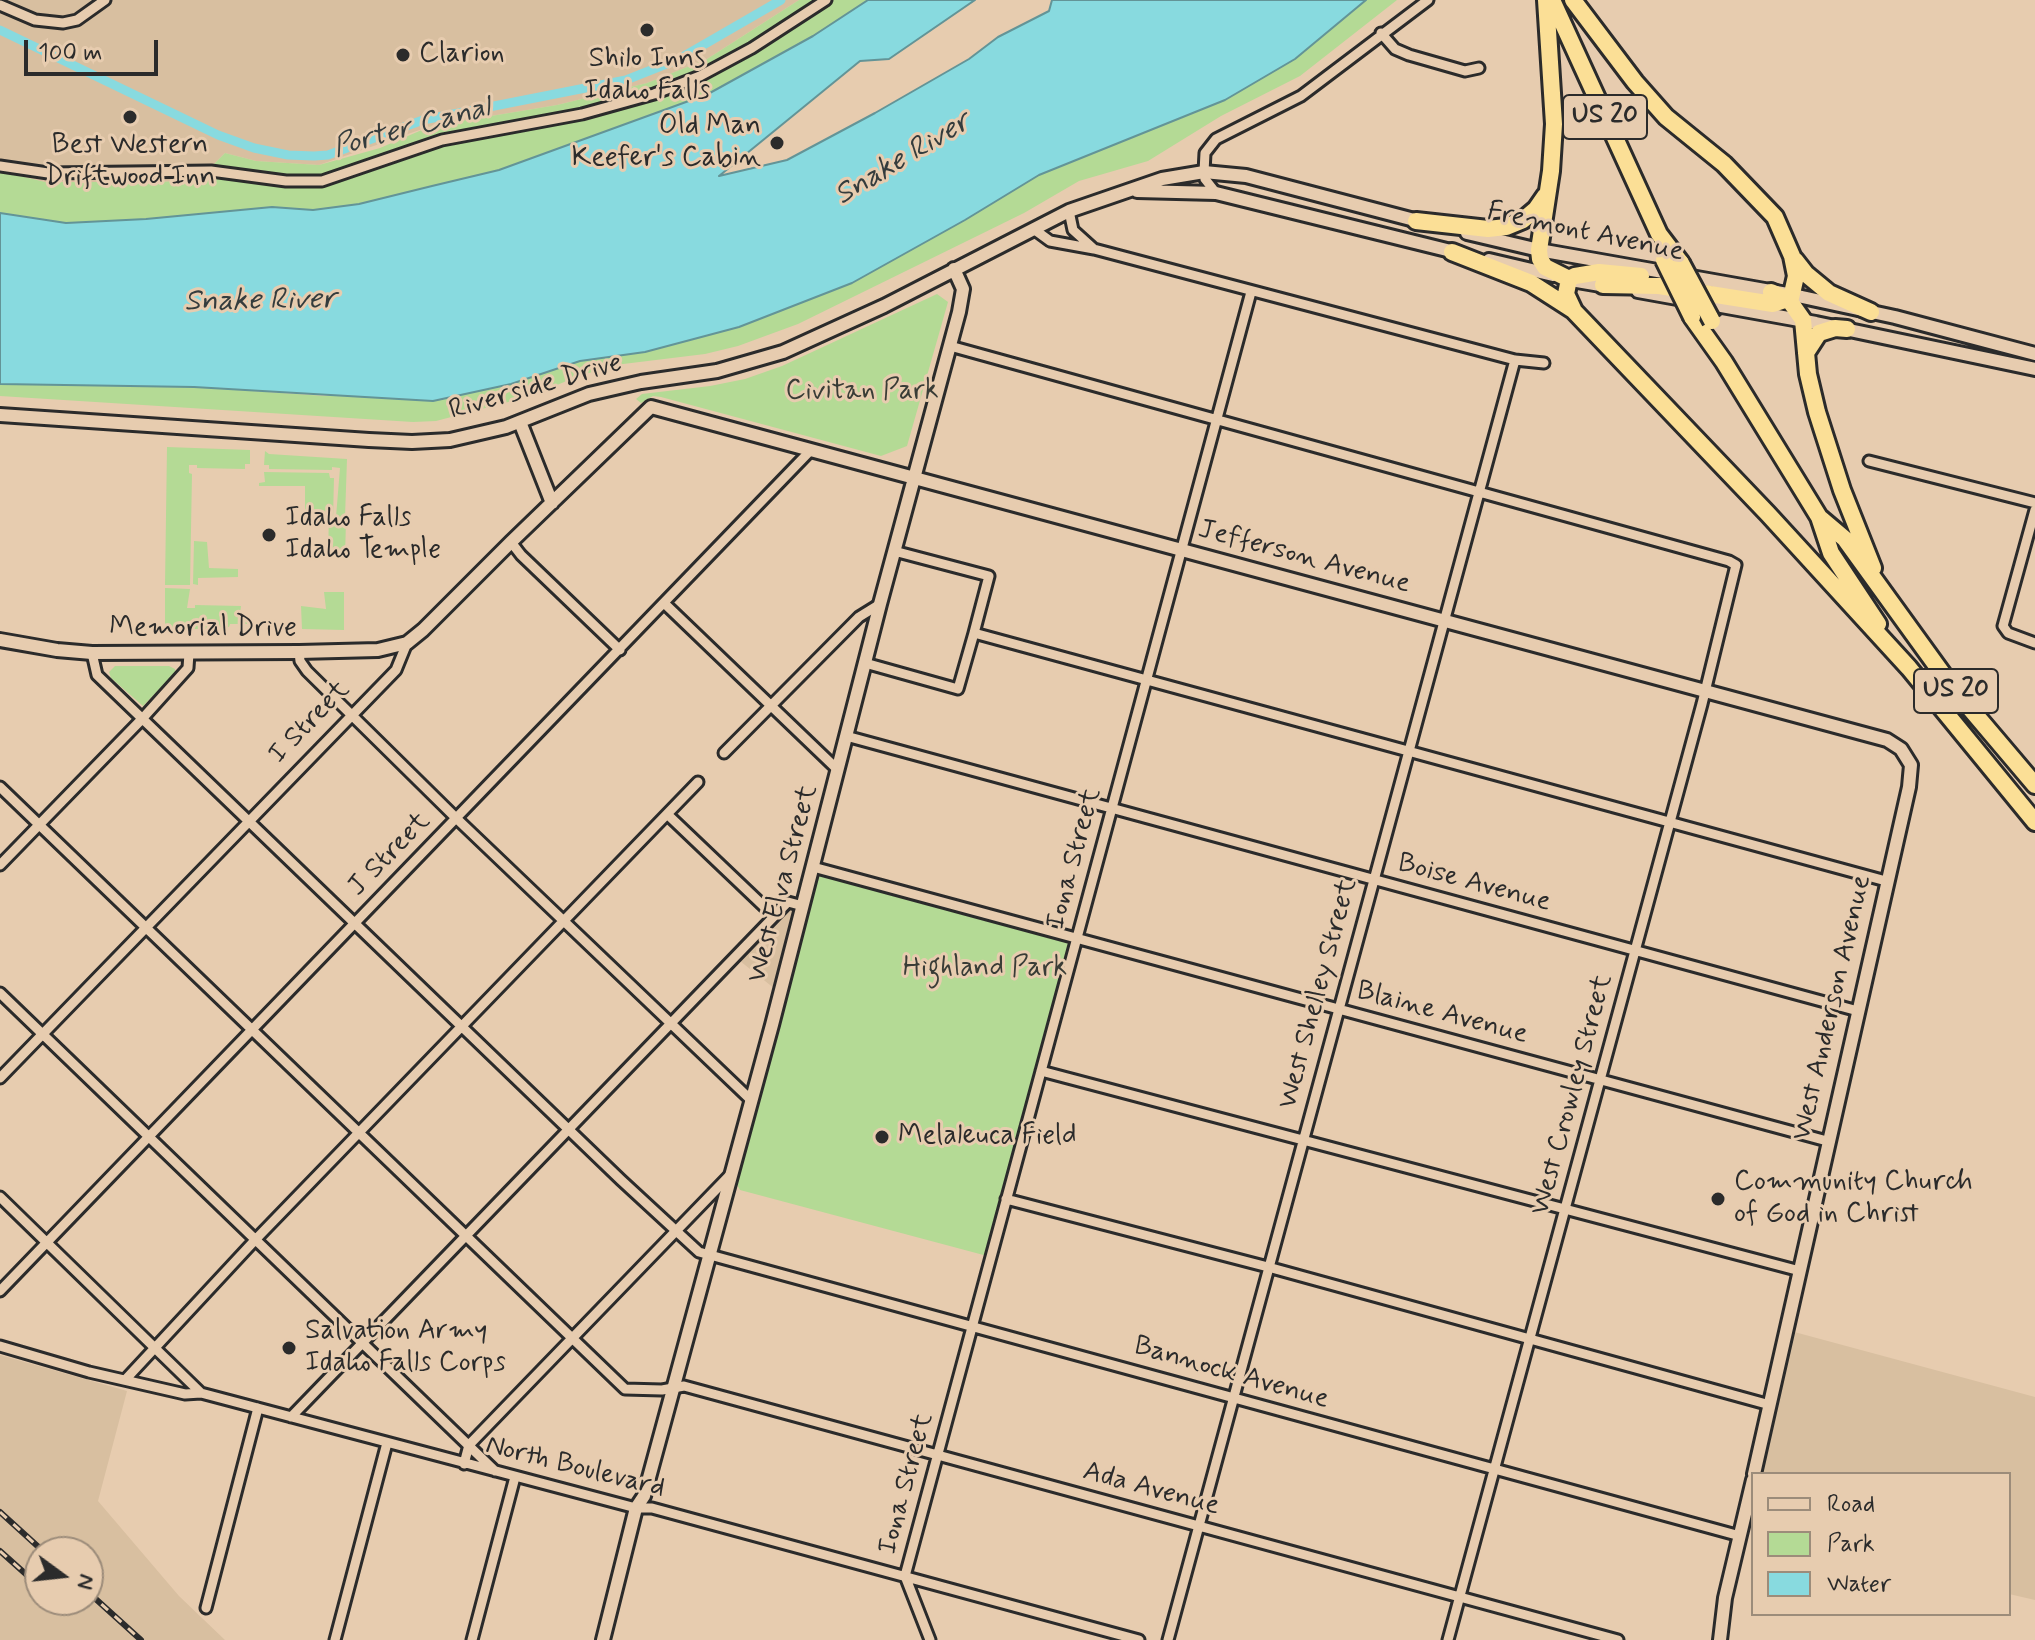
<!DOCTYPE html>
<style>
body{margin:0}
#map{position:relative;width:2035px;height:1640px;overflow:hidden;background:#e7ccaf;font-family:Mynerve,sans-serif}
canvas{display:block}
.legend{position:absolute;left:1751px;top:1472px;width:260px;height:144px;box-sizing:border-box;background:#e7ccaf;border:2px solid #9c8c7a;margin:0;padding:10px 14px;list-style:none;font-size:24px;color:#2b2b2b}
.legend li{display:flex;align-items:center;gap:16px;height:40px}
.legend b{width:40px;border:2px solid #9c8c7a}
.north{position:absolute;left:24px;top:1536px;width:80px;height:80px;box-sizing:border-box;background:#e7ccaf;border:2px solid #9c8c7a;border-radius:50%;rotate:105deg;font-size:22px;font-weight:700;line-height:32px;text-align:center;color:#2b2b2b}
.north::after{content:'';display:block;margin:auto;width:28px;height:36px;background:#2b2b2b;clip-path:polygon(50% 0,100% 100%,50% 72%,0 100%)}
.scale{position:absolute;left:24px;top:40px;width:134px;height:36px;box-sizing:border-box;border:4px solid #2b2b2b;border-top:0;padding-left:10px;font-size:24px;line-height:28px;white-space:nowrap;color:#2b2b2b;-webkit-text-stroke:6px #e7ccaf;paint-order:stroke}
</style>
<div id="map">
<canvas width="2035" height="1640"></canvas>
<ul class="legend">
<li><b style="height:10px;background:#e7ccaf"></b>Road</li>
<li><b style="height:22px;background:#b4da95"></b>Park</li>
<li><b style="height:22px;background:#88dadf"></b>Water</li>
</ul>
<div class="north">N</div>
<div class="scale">100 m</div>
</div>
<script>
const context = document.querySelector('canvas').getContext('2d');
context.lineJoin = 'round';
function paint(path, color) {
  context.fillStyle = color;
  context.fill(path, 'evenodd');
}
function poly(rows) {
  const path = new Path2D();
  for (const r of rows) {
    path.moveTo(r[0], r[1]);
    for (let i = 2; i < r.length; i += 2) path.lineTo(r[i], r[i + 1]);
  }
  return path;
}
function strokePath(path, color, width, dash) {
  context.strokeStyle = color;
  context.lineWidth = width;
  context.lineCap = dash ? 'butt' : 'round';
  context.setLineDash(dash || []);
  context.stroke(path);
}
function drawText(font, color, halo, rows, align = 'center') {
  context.font = font + ' Mynerve,sans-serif';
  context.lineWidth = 6;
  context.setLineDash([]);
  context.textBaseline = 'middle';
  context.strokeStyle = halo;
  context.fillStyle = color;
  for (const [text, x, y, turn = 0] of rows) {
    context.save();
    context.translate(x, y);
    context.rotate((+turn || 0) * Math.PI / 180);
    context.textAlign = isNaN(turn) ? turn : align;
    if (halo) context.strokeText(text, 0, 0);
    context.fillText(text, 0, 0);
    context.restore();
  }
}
const built = poly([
 [0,0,799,0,707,59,647,83,557,105,431,126,319,165,256,161,225,153,199,179,162,182,45,182,0,171],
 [788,902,803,906,780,993,735,957],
 [1787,1330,2035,1397,2035,1600,2009,1594,2009,1474,1754,1474],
 [0,1355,127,1391,98,1501,179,1596,225,1640,0,1640],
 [40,1552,88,1552,88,1600,40,1600]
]);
const green = poly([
 [799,0,868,0,813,36,708,94,499,170,359,204,313,210,272,207,146,219,66,223,0,213,0,171,45,182,162,182,199,179,225,153,256,161,319,165,380,148,431,126,557,105,647,83,707,59],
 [1366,0,1397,0,1300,76,1221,116,1148,161,1079,181,1024,213,798,324,738,346,705,354,615,365,576,377,531,396,436,421,413,422,0,396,0,384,194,387,325,396,511,385,580,361,645,352,739,327,852,283,965,220,1039,175,1225,100,1295,59],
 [937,294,948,302,907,446,881,456,661,397,653,396,641,403,636,399,642,394,710,386,745,379,782,366],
 [167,447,250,450,250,464,245,464,245,469,197,468,197,465,189,465,189,473,192,474,190,585,165,585],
 [265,451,269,454,347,459,345,517,336,517,340,468,332,467,332,470,269,469,269,465,264,465],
 [264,472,329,473,330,478,334,478,333,519,346,520,345,557,328,556,329,514,305,513,305,486,259,486,259,483,265,482],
 [194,541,207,542,209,568,238,569,238,577,198,578,198,585,193,584],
 [165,588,190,589,187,608,195,608,195,605,241,606,240,614,247,614,247,624,230,624,229,627,215,627,215,629,165,629],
 [324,592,344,592,344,630,302,629,301,606,326,609],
 [115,666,169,666,175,669,175,673,143,706,111,678,109,672],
 [813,867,1077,937,991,1257,740,1190,731,1174]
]);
const water = poly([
 [868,0,975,0,889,59,860,61,719,176,787,160,875,113,969,59,998,37,1049,11,1052,0,1366,0,1295,59,1225,100,1039,175,965,220,852,283,739,327,645,352,580,361,511,384,433,401,194,387,0,384,0,213,66,223,146,219,272,207,313,210,359,204,432,186,499,170,708,94,813,36,868,0]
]);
const canal = poly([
 [0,30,218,135,254,148,288,155,314,156,328,155,423,120,626,80,679,59,781,0]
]);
const street = poly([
 [0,5,35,20,63,23,77,20,105,0],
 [1381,33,1395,49,1409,55,1465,71,1479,68],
 [0,166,48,173,211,171,286,181,322,181,442,140,582,114,654,94,700,76,752,48,826,0],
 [1216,193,1205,179,1204,172,1205,153,1216,139,1301,96,1428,0],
 [1069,211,1073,230,1094,249],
 [1035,230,1050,241,1094,249,1515,360,1544,363],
 [950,346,1729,561,1736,565,1702,704,1448,1640],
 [1869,461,2035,503],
 [2035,510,2003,626,2008,633,2035,643],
 [511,542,521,555,620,650],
 [894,551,989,576,974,633,1886,881],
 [664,603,838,770],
 [299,652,300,661,307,671,456,818,751,1100],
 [92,653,97,675,621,1180,699,1252,1740,1536],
 [865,663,958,689,974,633],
 [846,736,1858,1011],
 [724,753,859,617,880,604],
 [0,787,625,1389,662,1390,684,1386,1618,1640],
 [667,814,774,916],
 [0,865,142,719,188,668,189,653],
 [813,867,1827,1141],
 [0,993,495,1471],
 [1041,1071,1800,1271],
 [0,1078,396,670,407,643],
 [0,1197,201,1393],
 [1006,1199,1268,1267,1770,1405],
 [0,1291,811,450],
 [0,1346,89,1372,185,1394,201,1393,636,1508,652,1508,1139,1640],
 [125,1380,256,1239,698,782],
 [291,1417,788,902,803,906],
 [464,1464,469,1445,731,1174],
 [206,1608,258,1408],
 [335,1640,387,1443],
 [472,1640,515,1477],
 [930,1640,905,1576,1251,292],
 [1168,1640,1515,360]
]);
const secondary = poly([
 [1137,191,1216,193,1459,253],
 [1467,233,1539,250,1793,295,1895,317,2035,354],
 [1489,260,1553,275],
 [1571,280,1612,287],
 [1638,291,1816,323,2035,369],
 [0,415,369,440,412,442,450,440,506,427,589,394,641,382,717,371,783,352,884,306,1069,211,1162,179,1204,172,1246,176,1422,222],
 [520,422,552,503],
 [0,640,57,650,92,653,299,652,378,650,407,643,423,630,511,542,651,407,1887,740,1901,749,1911,765,1909,787,1754,1474],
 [603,1640,636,1508,644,1496,772,1025,880,604,959,312,963,289,954,269],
 [1720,1640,1725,1598,1753,1480]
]);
const highway = poly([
 [1546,0,1554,124,1551,171,1539,250,1540,259,1545,267,1569,279,1575,276,1599,272,1641,276],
 [1552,0,1659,234,1681,263],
 [1573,0,1635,82,1666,117,1724,164,1775,217,1792,256,1796,276,1791,298,1773,304,1659,286,1603,285],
 [1416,221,1488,229,1506,227,1523,220,1536,209,1545,196],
 [1452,252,1531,283,1573,310],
 [1795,260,1806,274,1829,293,1871,312],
 [1569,279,1566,294,1574,311,1768,514,1909,668,2035,822],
 [1771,292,1789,300,1803,320,1808,374,1817,412,1842,490,1873,568],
 [1692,317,1724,362,1819,517,1831,553,1878,624],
 [1806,353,1819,333,1835,328,1847,329],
 [1819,517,1845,539,1952,687,2035,785]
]);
const rail = poly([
 [0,1512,44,1552],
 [0,1551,38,1585],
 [88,1592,141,1640]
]);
const highwayBridge = poly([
 [1664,260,1692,317],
 [1681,263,1712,321]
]);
const markers = [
 [647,30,8,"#2b2b2b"],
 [403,55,8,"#2b2b2b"],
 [130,117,8,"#2b2b2b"],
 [777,143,8,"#2b2b2b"],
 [269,535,8,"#2b2b2b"],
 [882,1137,8,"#2b2b2b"],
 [1718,1199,8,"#2b2b2b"],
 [289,1348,8,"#2b2b2b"]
];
const shields = [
 [1605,117,84],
 [1956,691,84]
];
const shieldNames = [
 ["US 20",1605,117],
 ["US 20",1956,691]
];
const poiNames = [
 ["Clarion",419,55],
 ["Shilo Inns",647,60,"center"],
 ["Idaho Falls",647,92,"center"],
 ["Old Man",761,127,"right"],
 ["Keefer's Cabin",761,159,"right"],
 ["Best Western",130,146,"center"],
 ["Driftwood Inn",130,178,"center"],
 ["Idaho Falls",285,519],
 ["Idaho Temple",285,551],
 ["Melaleuca Field",898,1137],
 ["Community Church",1734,1183],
 ["of God in Christ",1734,1215],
 ["Salvation Army",305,1332],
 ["Idaho Falls Corps",305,1364]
];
const streetNames = [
 ["Fremont Avenue",1585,233,12],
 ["Riverside Drive",536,388,-16],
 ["Jefferson Avenue",1304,558,15],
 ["Memorial Drive",203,629],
 ["I Street",310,723,-46],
 ["J Street",390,855,-46],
 ["Iona Street",1075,859,-75],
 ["West Elva Street",784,884,-75],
 ["Boise Avenue",1474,884,15],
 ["West Shelley Street",1319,994,-75],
 ["West Anderson Avenue",1833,1008,-77],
 ["Blaine Avenue",1442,1014,15],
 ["West Crowley Street",1573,1095,-75],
 ["Bannock Avenue",1231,1374,16],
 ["North Boulevard",575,1468,14],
 ["Iona Street",907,1484,-75],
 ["Ada Avenue",1151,1490,15]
];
const parkNames = [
 ["Civitan Park",862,392],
 ["Highland Park",985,969]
];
const waterNames = [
 ["Porter Canal",412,129,-15],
 ["Snake River",903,160,-31],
 ["Snake River",260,302,-1]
];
paint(built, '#d8bfa0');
paint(green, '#b4da95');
paint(water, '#88dadf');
strokePath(water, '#639497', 2);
strokePath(canal, '#88dadf', 9);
strokePath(street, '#2b2b2b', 15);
strokePath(secondary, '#2b2b2b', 18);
strokePath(highway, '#2b2b2b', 22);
strokePath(street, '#e7ccaf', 9);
strokePath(secondary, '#e7ccaf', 12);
strokePath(highway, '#fbdf96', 16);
strokePath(rail, '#2b2b2b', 6);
strokePath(rail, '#e7ccaf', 3, [9]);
strokePath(highwayBridge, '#2b2b2b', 22, []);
strokePath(highwayBridge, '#fbdf96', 16);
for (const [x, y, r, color] of markers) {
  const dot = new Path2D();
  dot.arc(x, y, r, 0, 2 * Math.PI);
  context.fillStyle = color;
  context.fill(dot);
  strokePath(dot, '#e7ccaf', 3);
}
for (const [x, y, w] of shields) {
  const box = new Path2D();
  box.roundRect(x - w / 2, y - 22, w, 44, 6);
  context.fillStyle = '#e7ccaf';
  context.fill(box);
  strokePath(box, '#2b2b2b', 2);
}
drawText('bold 26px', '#2b2b2b', null, shieldNames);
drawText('28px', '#2b2b2b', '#e7ccaf', poiNames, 'left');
drawText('28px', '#2b2b2b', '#e7ccaf', streetNames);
drawText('28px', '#393c36', '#e7ccaf', parkNames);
drawText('italic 30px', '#343c3d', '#e7ccaf', waterNames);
</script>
